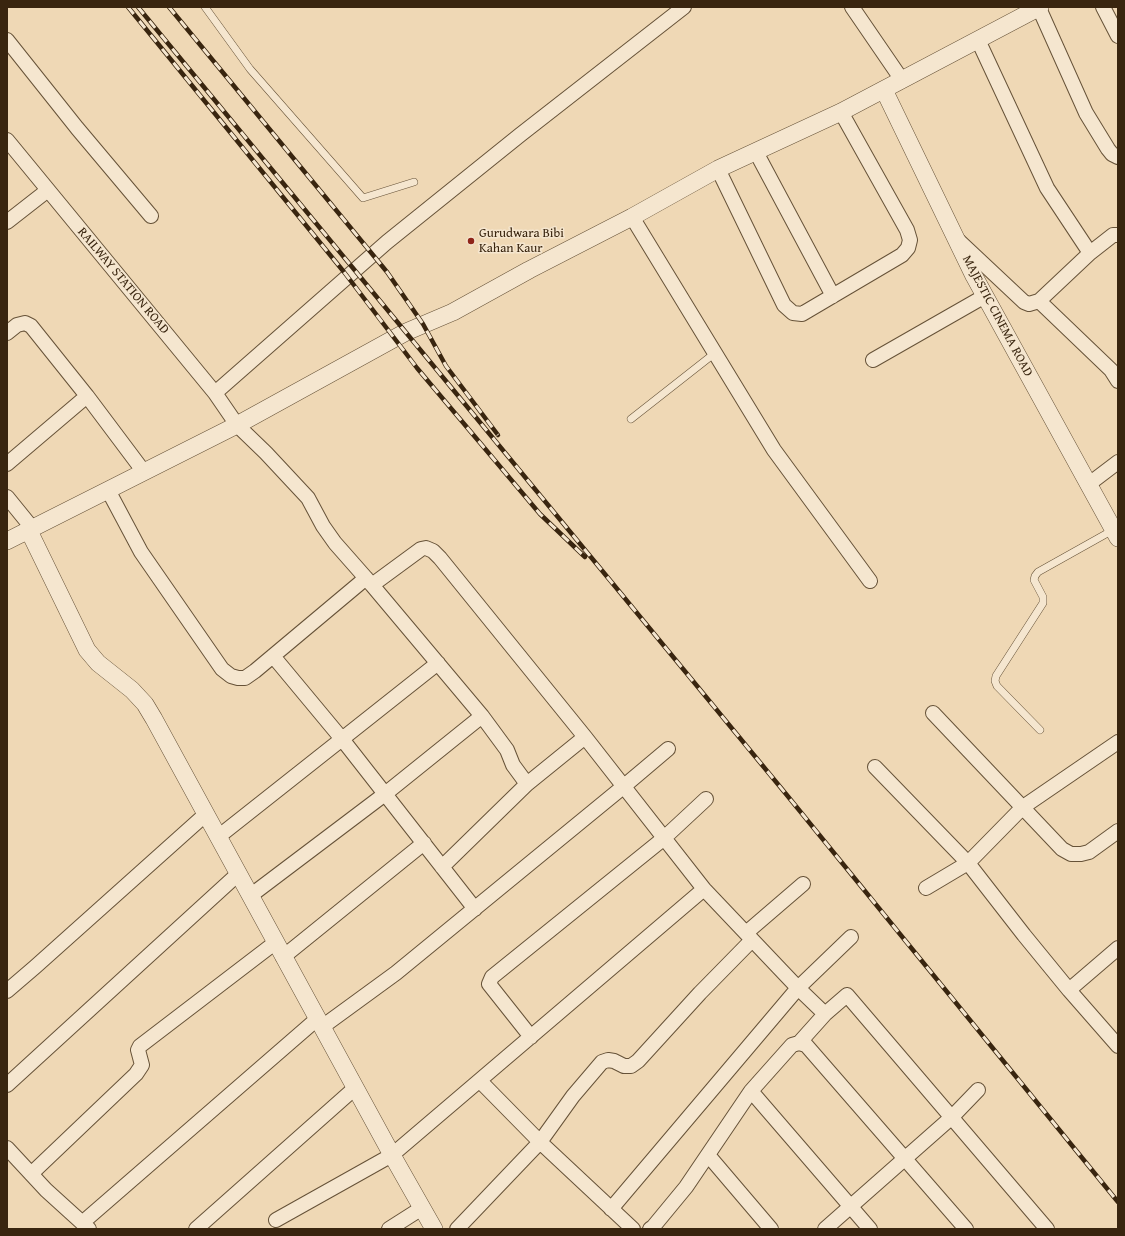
<!DOCTYPE html>
<style>
body{margin:0}
#map{position:relative;width:1125px;height:1236px;overflow:hidden;background:#efd8b5;font-family:"Gentium Book Plus",serif}
canvas{display:block}
.frame{position:absolute;inset:0;border:8px solid #39250f;pointer-events:none}
</style>
<div id="map">
<canvas width="1125" height="1236"></canvas>
<div class="frame"></div>
</div>
<script>
const context = document.querySelector('canvas').getContext('2d');
context.lineJoin = 'round';
function poly(rows) {
  const path = new Path2D();
  for (const r of rows) {
    path.moveTo(r[0], r[1]);
    for (let i = 2; i < r.length; i += 2) path.lineTo(r[i], r[i + 1]);
  }
  return path;
}
function strokePath(path, color, width, dash) {
  context.strokeStyle = color;
  context.lineWidth = width;
  context.lineCap = dash ? 'butt' : 'round';
  context.setLineDash(dash || []);
  context.stroke(path);
}
function drawText(font, color, halo, rows, align = 'center') {
  context.font = font + ' "Gentium Book Plus",serif';
  context.lineWidth = 3;
  context.setLineDash([]);
  context.textBaseline = 'middle';
  context.strokeStyle = halo;
  context.fillStyle = color;
  for (const [text, x, y, turn = 0] of rows) {
    context.save();
    context.translate(x, y);
    context.rotate((+turn || 0) * Math.PI / 180);
    context.textAlign = isNaN(turn) ? turn : align;
    if (halo) context.strokeText(text, 0, 0);
    context.fillText(text, 0, 0);
    context.restore();
  }
}
const service = poly([
 [205,7,250,69,363,198,414,182],
 [631,419,715,353],
 [1040,730,997,686,995,681,996,676,1043,603,1043,597,1034,580,1035,576,1038,572,1113,530]
]);
const minor = poly([
 [852,7,902,80],
 [1103,7,1118,36],
 [1039,8,1086,113,1108,149,1112,154,1118,157],
 [7,40,77,128,151,216],
 [978,40,1047,188,1090,253],
 [7,140,215,393,237,425,266,453,308,498,323,526,335,543,372,585,482,716,507,750,513,765,527,784],
 [756,152,833,296],
 [718,169,784,305,793,313,802,314,902,255,908,248,910,240,907,230,841,112],
 [632,217,774,450,870,581],
 [7,222,48,190],
 [959,241,1024,302,1029,304,1039,301,1090,253,1113,235,1118,235],
 [1039,301,1111,370,1118,381],
 [7,333,17,325,25,323,31,326,87,396,144,472],
 [873,360,985,296],
 [215,393,387,242,520,135,684,7],
 [7,464,87,396],
 [1089,484,1118,462],
 [108,490,141,552,222,669,231,676,238,678,245,678,255,671,366,578],
 [7,497,33,529],
 [372,585,421,549,426,548,433,551,440,558,585,737,704,889,798,988,825,1014,847,995,1047,1229],
 [273,656,342,739,438,663],
 [933,713,1062,849,1071,854,1081,854,1089,852,1118,831],
 [875,767,968,863,1024,935,1069,990,1118,948],
 [218,837,342,739,475,909],
 [442,867,527,784,585,737],
 [926,888,968,863,1023,807,1118,742],
 [250,896,385,794,482,716],
 [746,933,803,884],
 [283,957,424,843],
 [1069,990,1118,1046],
 [7,991,35,967,206,814],
 [322,1027,396,973,623,787,668,749],
 [531,1037,489,984,492,977,663,839,706,799],
 [799,1043,825,1014],
 [480,1081,540,1142,633,1229],
 [7,1085,238,874],
 [751,1091,870,1229],
 [7,1148,46,1190,89,1229],
 [708,1155,771,1229],
 [31,1174,136,1074,142,1065,138,1050,140,1046,276,942],
 [611,1209,798,988,851,937],
 [276,1220,392,1155,704,889],
 [82,1223,317,1019],
 [196,1229,355,1088],
 [389,1229,422,1208],
 [457,1229,540,1142,573,1096,602,1062,608,1060,614,1061,624,1066,631,1066,638,1061,700,993,752,940],
 [650,1229,653,1227,686,1187,751,1091,792,1045,799,1043,806,1045,966,1229],
 [825,1229,952,1117,978,1090]
]);
const tertiary = poly([
 [884,90,974,276,1118,538],
 [29,531,87,650,98,663,132,690,145,704,154,719,392,1155,434,1229],
 [7,541,237,425,406,332,453,312,529,270,632,217,718,169,841,112,1040,7]
]);
const rail = poly([
 [128,7,344,272,417,368,540,514,585,557],
 [138,7,786,794,1118,1202],
 [169,7,387,272,423,324,446,366,498,435]
]);
const markers = [
 [471,241,4,"#8f2418"]
];
const poiNames = [
 ["Gurudwara Bibi",479,234],
 ["Kahan Kaur",479,249]
];
const streetNames = [
 ["RAILWAY STATION ROAD",123,281,50],
 ["MAJESTIC CINEMA ROAD",997,316,62]
];
strokePath(service, '#665238', 8);
strokePath(minor, '#665238', 16);
strokePath(tertiary, '#665238', 18);
strokePath(service, '#f5e6cf', 7);
strokePath(minor, '#f5e6cf', 14);
strokePath(tertiary, '#f5e6cf', 17);
strokePath(rail, '#39250f', 4.5);
strokePath(rail, '#f5e6cf', 3, [9]);
for (const [x, y, r, color] of markers) {
  const dot = new Path2D();
  dot.arc(x, y, r, 0, 2 * Math.PI);
  context.fillStyle = color;
  context.fill(dot);
  strokePath(dot, '#f5e6cf', 1.5);
}
drawText('13px', '#39250f', '#f5e6cf', poiNames, 'left');
drawText('13px', '#39250f', '#f5e6cf', streetNames);
</script>
